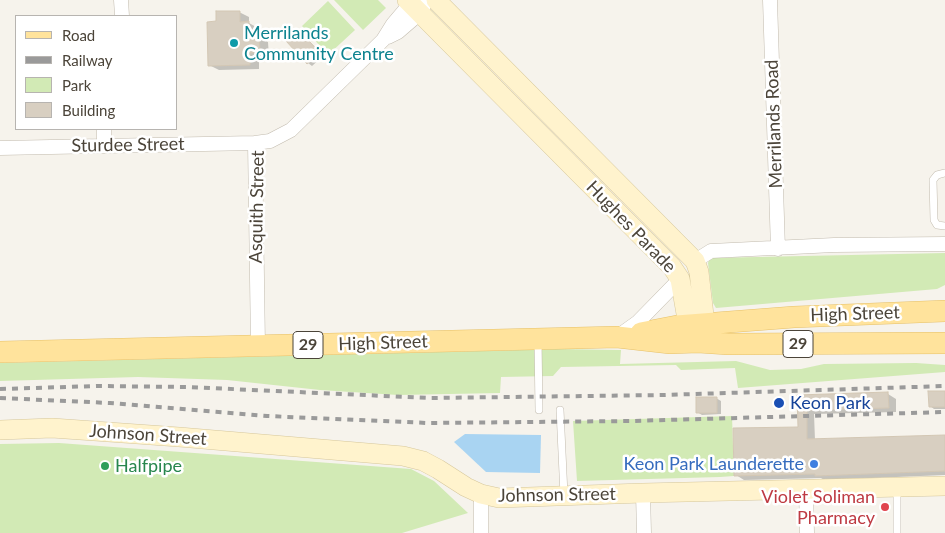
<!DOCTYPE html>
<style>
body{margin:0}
#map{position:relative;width:945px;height:533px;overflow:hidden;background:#f6f3ec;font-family:Lato,sans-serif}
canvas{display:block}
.legend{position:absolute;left:15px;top:15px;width:162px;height:115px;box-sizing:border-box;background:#fff;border:1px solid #b7b4b0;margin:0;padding:6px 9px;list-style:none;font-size:15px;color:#4b4439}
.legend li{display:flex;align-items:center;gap:10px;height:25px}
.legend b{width:25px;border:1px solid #b7b4b0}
</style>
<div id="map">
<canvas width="945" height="533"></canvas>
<ul class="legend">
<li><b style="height:6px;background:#ffe39c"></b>Road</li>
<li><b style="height:6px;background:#9a9a9a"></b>Railway</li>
<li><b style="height:14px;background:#d2eab5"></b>Park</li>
<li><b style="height:14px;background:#d8cfc1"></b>Building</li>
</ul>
</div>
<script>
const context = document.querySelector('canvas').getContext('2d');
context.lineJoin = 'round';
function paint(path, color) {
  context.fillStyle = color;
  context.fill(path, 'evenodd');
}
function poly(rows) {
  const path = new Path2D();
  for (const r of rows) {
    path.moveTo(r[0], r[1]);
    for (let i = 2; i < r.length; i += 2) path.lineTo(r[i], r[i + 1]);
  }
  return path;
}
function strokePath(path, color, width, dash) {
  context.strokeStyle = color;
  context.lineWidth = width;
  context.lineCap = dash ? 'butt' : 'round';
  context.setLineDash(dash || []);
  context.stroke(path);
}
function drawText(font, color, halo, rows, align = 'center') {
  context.font = font + ' Lato,sans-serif';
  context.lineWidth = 5;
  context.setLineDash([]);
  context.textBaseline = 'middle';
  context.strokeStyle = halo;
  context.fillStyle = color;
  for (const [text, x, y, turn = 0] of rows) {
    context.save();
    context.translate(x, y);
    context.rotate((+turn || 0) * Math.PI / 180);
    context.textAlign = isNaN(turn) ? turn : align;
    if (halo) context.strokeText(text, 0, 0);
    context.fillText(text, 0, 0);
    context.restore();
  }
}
const green = poly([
 [334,0,378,0,386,8,363,30],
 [328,1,355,30,328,55,302,26],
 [945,253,945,285,937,289,716,308,713,303,708,263,710,258],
 [557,349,621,350,620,364,736,361,770,370,801,369,824,364,916,363,945,365,945,372,738,388,735,368,681,370,676,365,561,367,553,376,501,377,500,393,398,395,320,390,227,380,138,377,0,381,0,363],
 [732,416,734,476,720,477,577,481,573,421],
 [59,443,411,469,434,481,468,513,402,533,0,533,0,444]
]);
const water = poly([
 [465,434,541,435,540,473,486,472,454,442]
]);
const shadow = poly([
 [239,12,249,17,249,23,258,28,258,36,268,42,269,57,259,57,259,69,219,70,209,65,217,23],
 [299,31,303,34,323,56,312,66,308,63],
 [945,392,945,409,934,409,930,406],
 [888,394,896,399,896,412,814,414,815,440,945,436,945,475,824,480,821,478,744,480,736,475,799,428,798,396],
 [716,398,721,401,721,414,702,415,697,412]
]);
const building = poly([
 [216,11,240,11,240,22,249,21,249,36,259,35,260,52,250,53,250,65,208,66,207,22,216,21,216,11],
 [299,30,320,53,307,64,286,41,299,30],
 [928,391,945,391,945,407,929,407,928,391],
 [888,392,889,408,807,410,807,439,945,435,945,471,815,476,815,474,734,476,733,428,798,427,797,395,888,392],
 [696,397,717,397,717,413,696,413,696,397]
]);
const lane = poly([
 [945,173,937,175,933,180,934,220,937,225,945,226],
 [538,341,539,410],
 [560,410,564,495],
 [897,488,897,533]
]);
const street = poly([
 [121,0,122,16],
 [770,0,778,249],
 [388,37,398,32,420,13,424,5],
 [104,145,104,129],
 [0,148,255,143],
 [695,261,711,251,834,245,945,244],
 [617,337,638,322,680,279],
 [258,346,255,143,270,141,291,130,383,40,393,24,410,4,418,0],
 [806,488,807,533],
 [643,493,644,533],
 [481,494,481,533]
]);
const secondary = poly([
 [407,0,672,267,680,279,688,325,695,337],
 [436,0,695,261,699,272,705,324,700,336],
 [0,430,52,428,179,437,403,456,423,461,438,469,466,487,481,494,499,498,643,493,945,486]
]);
const primary = poly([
 [641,333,677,326,794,317,945,311],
 [0,352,617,337,670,343,698,342,728,344,945,343]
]);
const rail = poly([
 [0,389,98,386,187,387,430,398,664,395,945,386],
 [0,398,110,403,267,416,428,423,631,421,945,412]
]);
const markers = [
 [234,43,5,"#0f9aa8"],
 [779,403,6,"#1a4fb4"],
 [814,464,5,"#3f7fe0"],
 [105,466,5,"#2e9e5b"],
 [885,507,5,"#e0444e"]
];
const shields = [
 [798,344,30],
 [308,345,30]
];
const shieldNames = [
 ["29",798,344],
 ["29",308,345]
];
const cultureNames = [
 ["Merrilands",244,33],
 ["Community Centre",244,54]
];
const streetNames = [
 ["Merrilands Road",774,124,-92],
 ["Sturdee Street",128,145,-1],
 ["Asquith Street",257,207,-89],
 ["Hughes Parade",631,227,46],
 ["High Street",855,314,-2],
 ["High Street",383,343,-2],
 ["Johnson Street",148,435,4],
 ["Johnson Street",557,495,-1]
];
const transitNames = [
 ["Keon Park",790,403]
];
const shopNames = [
 ["Keon Park Launderette",804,464]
];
const leisureNames = [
 ["Halfpipe",115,466]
];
const healthNames = [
 ["Violet Soliman",875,497],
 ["Pharmacy",875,518]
];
paint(green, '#d2eab5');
paint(water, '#a9d4f2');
paint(shadow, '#0003');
paint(building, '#d8cfc1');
strokePath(building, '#d3c7b4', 1);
strokePath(lane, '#c2bbae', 8);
strokePath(street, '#c2bbae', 15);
strokePath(secondary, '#d6c79b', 20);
strokePath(primary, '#e6c16a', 22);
strokePath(lane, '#fff', 7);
strokePath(street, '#fff', 14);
strokePath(secondary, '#fff3cd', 19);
strokePath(primary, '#ffe39c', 21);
strokePath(rail, '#9a9a9a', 4, [6, 6]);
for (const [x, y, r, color] of markers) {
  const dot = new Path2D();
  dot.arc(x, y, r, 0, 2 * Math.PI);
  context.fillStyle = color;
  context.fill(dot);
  strokePath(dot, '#fff', 2);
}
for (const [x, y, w] of shields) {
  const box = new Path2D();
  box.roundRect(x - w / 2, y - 13.5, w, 27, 4);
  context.fillStyle = '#fff';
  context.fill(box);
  strokePath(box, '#4b4439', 1);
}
drawText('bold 16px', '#4b4439', null, shieldNames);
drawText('18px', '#0d838f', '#fff', cultureNames, 'left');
drawText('18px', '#4b4439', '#fff', streetNames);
drawText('18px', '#164399', '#fff', transitNames, 'left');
drawText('18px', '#366cbe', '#fff', shopNames, 'right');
drawText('18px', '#27864d', '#fff', leisureNames, 'left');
drawText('18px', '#be3a42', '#fff', healthNames, 'right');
</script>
